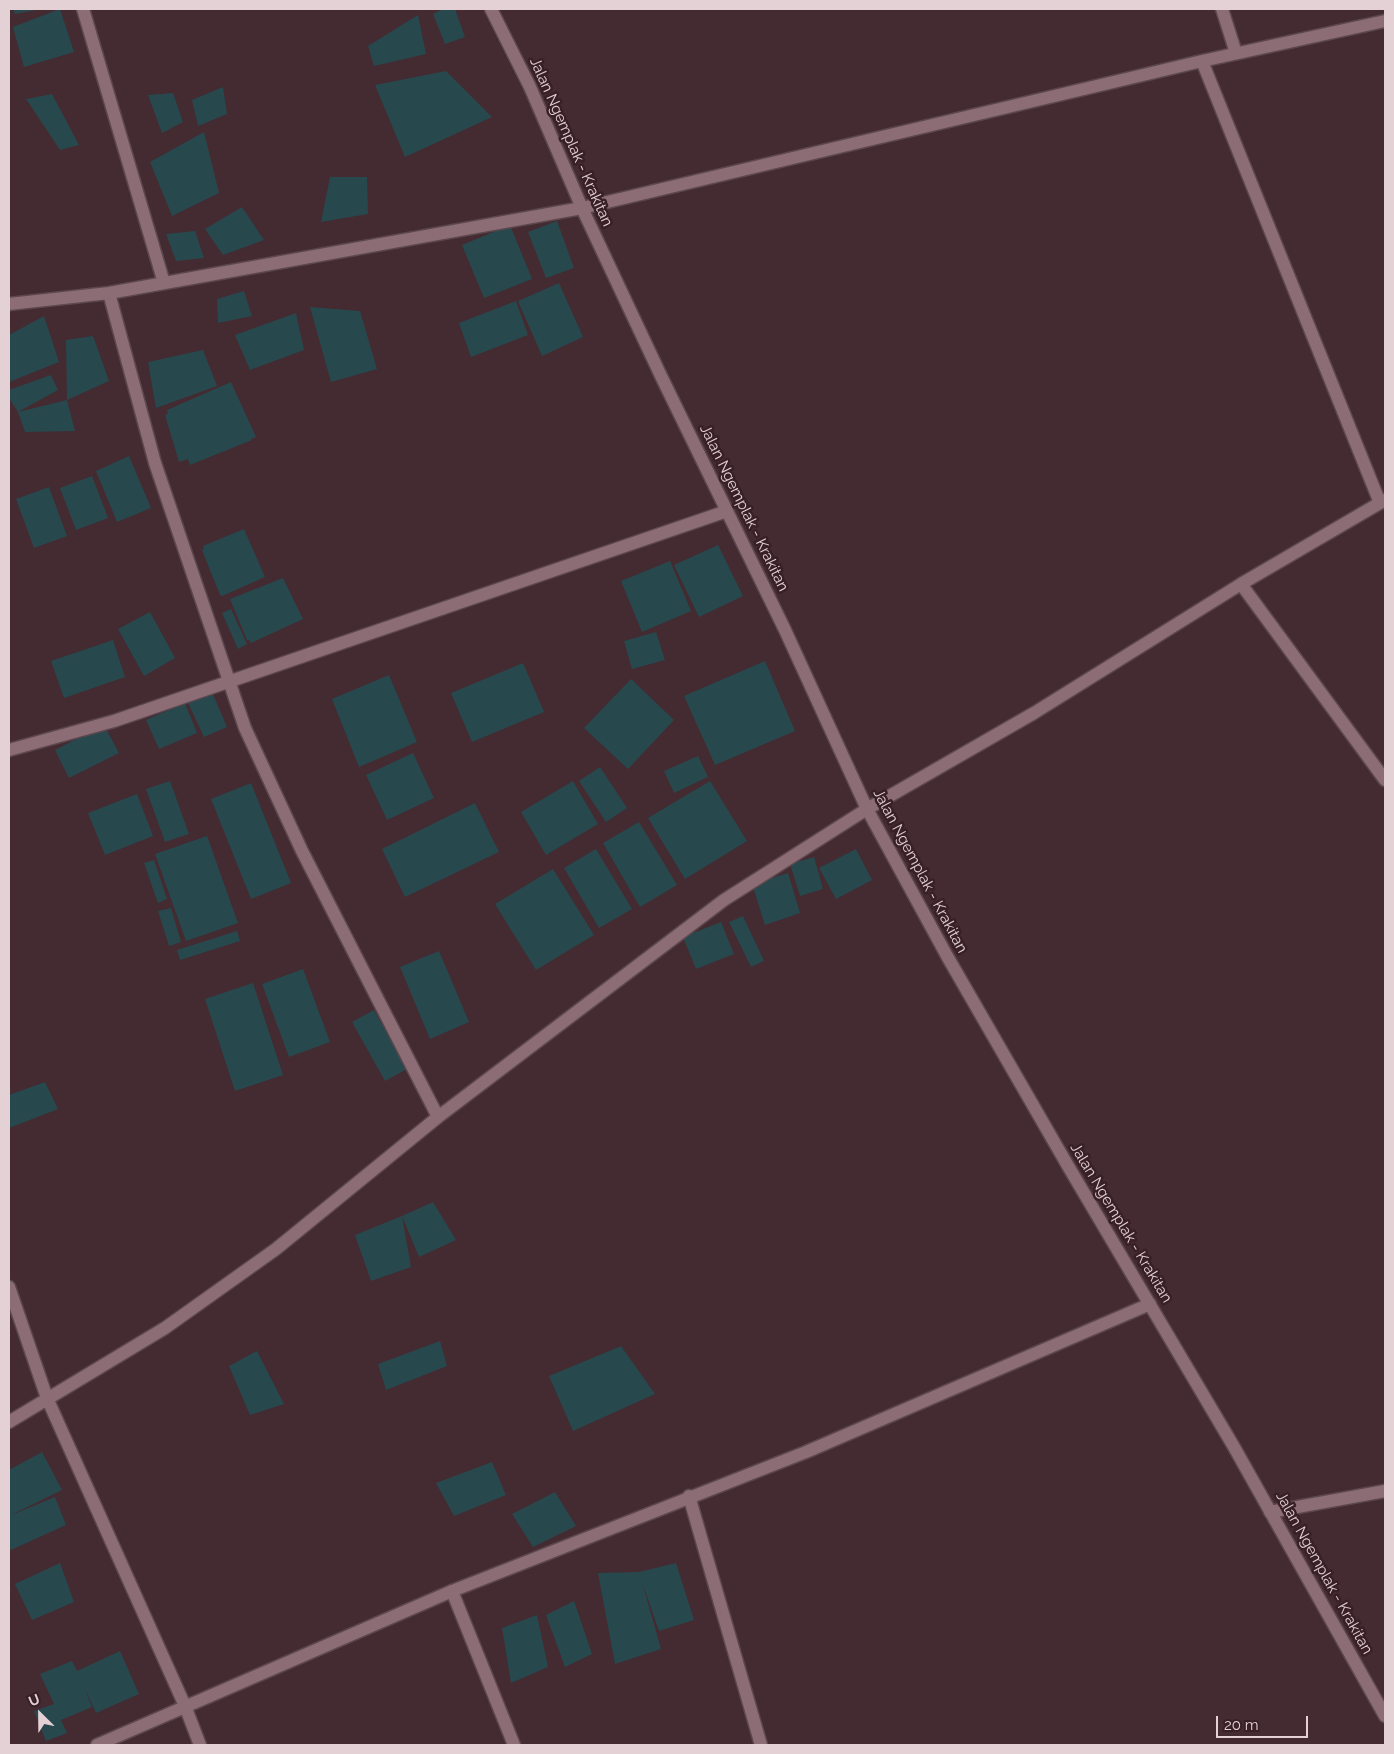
<!DOCTYPE html>
<style>
body{margin:0}
#map{position:relative;width:1394px;height:1754px;overflow:hidden;background:#442a31;font-family:Raleway,sans-serif}
canvas{display:block}
.frame{position:absolute;inset:0;border:10px solid #e3d1d6;pointer-events:none}
.north{position:absolute;left:15px;top:1689px;width:50px;height:50px;-webkit-text-stroke:4px #392027;paint-order:stroke;rotate:337deg;font-size:14px;font-weight:700;line-height:20px;text-align:center;color:#e3d1d6}
.north::after{content:'';display:block;margin:auto;width:18px;height:22px;background:#e3d1d6;clip-path:polygon(50% 0,100% 100%,50% 72%,0 100%)}
.scale{position:absolute;left:1216px;top:1716px;width:92px;height:22px;box-sizing:border-box;border:2px solid #e3d1d6;border-top:0;padding-left:6px;font-size:15px;line-height:18px;white-space:nowrap;color:#e3d1d6;-webkit-text-stroke:4px #392027;paint-order:stroke}
</style>
<div id="map">
<canvas width="1394" height="1754"></canvas>
<div class="frame"></div>
<div class="north">U</div>
<div class="scale">20 m</div>
</div>
<script>
const context = document.querySelector('canvas').getContext('2d');
context.lineJoin = 'round';
function paint(path, color) {
  context.fillStyle = color;
  context.fill(path, 'evenodd');
}
function poly(rows) {
  const path = new Path2D();
  for (const r of rows) {
    path.moveTo(r[0], r[1]);
    for (let i = 2; i < r.length; i += 2) path.lineTo(r[i], r[i + 1]);
  }
  return path;
}
function strokePath(path, color, width, dash) {
  context.strokeStyle = color;
  context.lineWidth = width;
  context.lineCap = dash ? 'butt' : 'round';
  context.setLineDash(dash || []);
  context.stroke(path);
}
function drawText(font, color, halo, rows, align = 'center') {
  context.font = font + ' Raleway,sans-serif';
  context.lineWidth = 5;
  context.setLineDash([]);
  context.textBaseline = 'middle';
  context.strokeStyle = halo;
  context.fillStyle = color;
  for (const [text, x, y, turn = 0] of rows) {
    context.save();
    context.translate(x, y);
    context.rotate((+turn || 0) * Math.PI / 180);
    context.textAlign = isNaN(turn) ? turn : align;
    if (halo) context.strokeText(text, 0, 0);
    context.fillText(text, 0, 0);
    context.restore();
  }
}
const building = poly([
 [13,9,36,9,36,10,15,14],
 [60,9,74,52,24,67,13,27],
 [443,9,455,9,465,37,445,44,433,14],
 [418,15,426,54,374,66,368,46],
 [446,71,492,117,405,157,375,85],
 [223,87,227,114,198,126,192,100],
 [173,93,183,122,162,133,148,95],
 [52,94,79,145,60,150,26,99],
 [204,132,219,193,172,216,150,162],
 [330,177,367,177,368,214,321,222],
 [242,207,264,240,223,255,205,229],
 [557,221,574,268,546,278,528,232],
 [510,225,532,279,484,298,462,245],
 [195,231,204,258,176,261,166,234],
 [559,283,583,337,542,356,518,301],
 [244,291,252,316,218,323,217,299],
 [516,301,528,335,471,357,459,323],
 [310,307,360,311,377,369,331,382],
 [296,313,304,350,250,370,235,335],
 [44,316,59,362,9,382,9,335],
 [93,336,109,381,67,400,66,340],
 [203,350,217,386,156,408,148,362],
 [51,375,58,390,18,412,9,398,9,390],
 [231,382,256,437,251,439,252,440,190,465,188,459,179,462,165,415,168,414,167,410],
 [67,400,75,431,25,432,18,412],
 [129,456,151,508,117,522,96,471],
 [92,476,108,518,76,530,60,488],
 [49,487,67,536,34,548,16,499],
 [244,529,265,577,222,596,220,595,202,550,204,549,203,546],
 [718,545,743,596,699,617,674,565],
 [670,561,691,611,642,632,621,581],
 [283,578,303,619,251,643,249,640,247,640,230,599],
 [231,609,247,644,238,649,222,613],
 [150,612,175,658,144,676,118,629],
 [656,632,665,660,632,669,624,641],
 [113,640,125,677,64,698,51,661],
 [765,661,795,731,715,765,684,696],
 [523,663,544,712,472,742,451,693],
 [389,675,417,742,359,767,332,699],
 [631,679,674,720,628,769,584,728],
 [212,692,227,727,204,737,188,703],
 [185,703,197,733,159,749,146,720],
 [104,725,119,753,69,778,55,750],
 [413,753,434,798,387,820,366,775],
 [698,756,708,777,674,793,664,771],
 [600,767,627,808,606,822,579,781],
 [170,781,189,834,165,842,146,789],
 [573,781,598,824,546,855,521,812],
 [710,781,747,841,685,879,648,818],
 [251,783,291,883,251,899,211,799],
 [137,794,153,836,105,855,88,813],
 [475,803,499,852,405,897,382,849],
 [639,822,677,885,640,907,603,843],
 [207,836,238,923,186,941,155,854],
 [596,849,632,909,599,928,564,868],
 [856,849,872,880,836,899,819,868],
 [814,857,823,889,800,896,790,864],
 [154,860,167,899,158,903,144,863],
 [553,869,594,935,536,970,495,904],
 [788,873,800,913,765,925,752,884],
 [171,908,181,942,169,946,158,911],
 [743,916,764,961,751,967,729,922],
 [721,922,734,954,696,969,683,937],
 [237,931,240,941,180,960,177,950],
 [439,951,469,1022,430,1039,400,967],
 [303,969,330,1042,289,1057,262,984],
 [253,983,283,1075,235,1091,205,999],
 [374,1010,407,1069,385,1081,352,1022],
 [45,1082,58,1109,9,1128,9,1095],
 [433,1202,456,1240,419,1257,402,1216],
 [402,1216,411,1267,371,1281,355,1235],
 [440,1341,447,1366,386,1390,378,1364],
 [621,1346,655,1394,573,1431,549,1376],
 [257,1351,284,1404,250,1415,229,1366],
 [42,1452,62,1490,9,1516,9,1470],
 [492,1462,506,1495,454,1516,436,1483],
 [555,1492,576,1526,533,1547,512,1514],
 [55,1497,66,1525,11,1550,9,1546,9,1516],
 [60,1563,74,1602,32,1620,15,1584],
 [676,1563,694,1620,659,1631,642,1582,661,1649,615,1664,598,1573,639,1572],
 [574,1601,592,1654,565,1667,546,1615],
 [537,1615,548,1667,511,1683,502,1628],
 [120,1651,139,1694,96,1713,84,1687,92,1707,61,1720,67,1733,46,1741,34,1711,54,1704,40,1674,72,1661,77,1671]
]);
const service = poly([
 [689,1496,761,1745],
 [452,1591,514,1745]
]);
const minor = poly([
 [83,9,164,283],
 [1222,9,1236,53],
 [1202,61,1380,503],
 [109,293,155,463,245,728,302,851,438,1117],
 [9,304,109,293,582,208,1202,61,1385,21],
 [1241,584,1385,780],
 [9,750,114,721,727,511],
 [9,1287,47,1398,185,1706,200,1745],
 [9,1422,165,1328,276,1249,438,1117,724,900,867,809,1034,713,1241,584,1385,500],
 [1270,1512,1385,1491],
 [97,1745,452,1591,806,1452,1150,1304]
]);
const tertiary = poly([
 [491,9,530,87,582,208,661,376,785,630,867,809,947,956,1068,1166,1234,1447,1385,1716]
]);
const streetNames = [
 ["Jalan Ngemplak - Krakitan",571,142,66],
 ["Jalan Ngemplak - Krakitan",744,508,64],
 ["Jalan Ngemplak - Krakitan",920,871,62],
 ["Jalan Ngemplak - Krakitan",1121,1223,59],
 ["Jalan Ngemplak - Krakitan",1324,1573,61]
];
paint(building, '#27494e');
strokePath(service, '#5d474e', 15);
strokePath(minor, '#5d474e', 15);
strokePath(tertiary, '#5d474e', 15);
strokePath(service, '#8c6d75', 12);
strokePath(minor, '#8c6d75', 12);
strokePath(tertiary, '#8c6d75', 12);
drawText('15px', '#e3d1d6', '#392027', streetNames);
</script>
